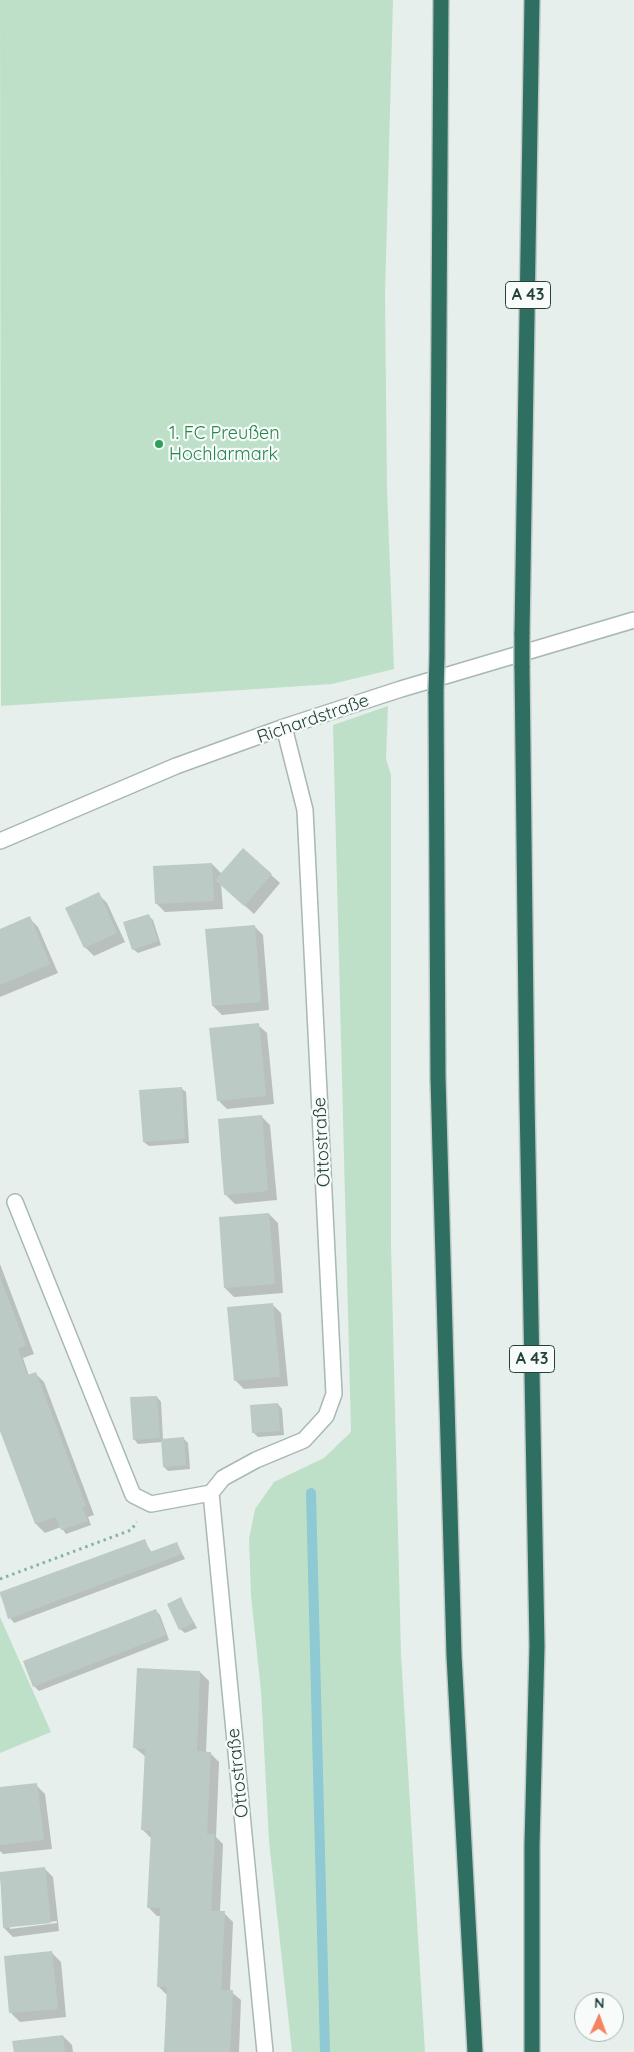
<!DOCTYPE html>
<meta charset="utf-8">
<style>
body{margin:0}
#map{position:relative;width:634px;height:2052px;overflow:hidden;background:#e6efeb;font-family:Quicksand,sans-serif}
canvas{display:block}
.north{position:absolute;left:574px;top:1992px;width:50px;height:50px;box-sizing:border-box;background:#f7fbf9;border:1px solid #a3b1ad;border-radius:50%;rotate:2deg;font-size:14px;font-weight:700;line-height:20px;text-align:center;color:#24423a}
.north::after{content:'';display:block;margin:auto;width:18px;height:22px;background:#f4845f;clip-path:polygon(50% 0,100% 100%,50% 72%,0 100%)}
</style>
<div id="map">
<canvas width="634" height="2052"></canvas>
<div class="north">N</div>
</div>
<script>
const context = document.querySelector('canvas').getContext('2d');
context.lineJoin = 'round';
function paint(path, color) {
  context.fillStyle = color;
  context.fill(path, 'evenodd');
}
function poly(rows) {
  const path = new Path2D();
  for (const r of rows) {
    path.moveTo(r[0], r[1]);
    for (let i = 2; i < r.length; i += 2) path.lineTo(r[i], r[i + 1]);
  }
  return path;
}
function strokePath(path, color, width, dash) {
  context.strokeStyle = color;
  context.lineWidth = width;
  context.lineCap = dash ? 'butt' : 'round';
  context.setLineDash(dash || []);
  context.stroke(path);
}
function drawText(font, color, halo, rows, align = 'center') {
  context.font = font + ' Quicksand,sans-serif';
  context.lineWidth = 4.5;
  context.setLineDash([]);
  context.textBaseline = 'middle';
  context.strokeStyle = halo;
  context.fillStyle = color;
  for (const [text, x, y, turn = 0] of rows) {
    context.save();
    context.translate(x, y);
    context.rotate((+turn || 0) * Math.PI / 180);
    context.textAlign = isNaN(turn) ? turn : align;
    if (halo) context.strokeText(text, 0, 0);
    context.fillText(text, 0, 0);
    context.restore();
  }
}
const green = poly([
 [0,0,393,0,385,295,387,490,394,669,332,684,1,706],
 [388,706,386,759,391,775,391,1245,401,1655,425,2052,292,2052,269,1841,261,1691,251,1596,249,1539,255,1509,274,1482,324,1458,351,1432,333,725],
 [0,1617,51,1732,0,1753]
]);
const shadow = poly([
 [243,850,280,883,254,914,221,884,223,909,165,912,156,903,212,864,222,874],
 [98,894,107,903,125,942,94,956,85,947],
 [148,915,153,920,161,945,138,953,133,949],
 [29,918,38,927,58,973,0,997,0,930],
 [254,926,263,935,269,1010,222,1015,213,1006],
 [258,1025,267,1033,274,1104,227,1109,218,1100],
 [181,1088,186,1092,189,1143,149,1146,144,1142],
 [262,1117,270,1125,277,1200,235,1204,226,1195],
 [269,1214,278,1223,283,1293,234,1297,225,1288],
 [0,1264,34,1354,23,1358,29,1376,35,1373,44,1382,94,1515,88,1517,91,1525,66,1534,61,1527,45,1533,36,1524,0,1428],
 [272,1304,281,1313,288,1386,244,1389,235,1380],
 [157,1397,161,1402,163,1440,184,1439,188,1443,190,1469,168,1471,164,1467,162,1442,138,1444,134,1439],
 [278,1404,282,1409,284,1435,258,1437,253,1432],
 [144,1540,152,1553,177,1544,185,1559,14,1623,10,1618,0,1594],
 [181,1599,197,1628,185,1633,180,1629],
 [155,1610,160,1615,169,1640,39,1691,34,1686],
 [200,1672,209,1681,206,1753,210,1753,219,1762,216,1837,223,1844,220,1912,224,1913,233,1922,230,1991,241,2000,239,2052,165,2052,167,1995,158,1986,161,1916,157,1916,148,1907,152,1839,143,1830,146,1757,135,1748],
 [36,1785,45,1794,52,1849,3,1854,0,1851,0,1789],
 [44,1868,53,1877,59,1931,13,1937,4,1928,0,1873],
 [57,1921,57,1923,10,1929,10,1926],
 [52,1953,61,1962,66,2017,20,2022,11,2013],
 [63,2036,72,2045,73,2052,15,2052]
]);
const stream = poly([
 [311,1493,325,2052]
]);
const building = poly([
 [243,848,272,874,244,906,215,880],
 [212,863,214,901,155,904,153,866],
 [99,892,117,933,84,948,65,908],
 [149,914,158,941,132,950,123,922],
 [30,916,50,964,0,985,0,929],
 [255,925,261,1002,212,1006,205,929],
 [259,1023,266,1096,217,1101,209,1028],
 [182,1087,185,1139,143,1142,139,1090],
 [262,1115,268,1191,224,1195,218,1119],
 [269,1213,275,1284,224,1288,219,1217],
 [0,1277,26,1345,18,1349,27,1375,36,1372,86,1506,82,1507,88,1521,61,1530,56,1517,35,1524,0,1431],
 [273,1303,280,1377,234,1381,227,1307],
 [157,1396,160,1438,133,1440,130,1397],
 [278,1403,280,1431,252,1433,250,1405],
 [184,1437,186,1465,163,1467,161,1439],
 [145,1539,150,1552,177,1542,182,1554,8,1619,0,1592],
 [181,1597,193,1623,179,1630,167,1604],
 [156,1609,166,1635,33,1687,23,1661],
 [137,1668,200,1671,197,1751,211,1752,207,1834,215,1834,211,1911,225,1911,221,1990,233,1990,230,2052,164,2052,167,1987,157,1987,160,1908,147,1908,151,1831,141,1830,145,1749,133,1748],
 [37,1783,44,1840,0,1845,0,1787],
 [45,1867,51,1923,3,1928,0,1872],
 [52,1951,58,2009,9,2013,4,1956],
 [63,2035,65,2052,14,2052,12,2041]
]);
const path = poly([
 [0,1579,131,1530,137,1522]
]);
const minor = poly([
 [0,841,176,766,284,727,401,689,634,620],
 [15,1202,133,1495,151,1504,211,1493],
 [265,2052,211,1493,223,1478,256,1460,304,1440,326,1416,334,1394,305,810,284,727]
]);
const motorway = poly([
 [522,634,532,0],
 [437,657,441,0],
 [522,666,527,1100,537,1646,532,1845,532,2052],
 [436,692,438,1078,454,1655,475,2052]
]);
const motorwayBridge = poly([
 [522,666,522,634],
 [436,692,437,657]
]);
const markers = [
 [159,444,5,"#2e9e5b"]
];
const shields = [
 [528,295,45],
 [532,1359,45]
];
const shieldNames = [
 ["A 43",528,295],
 ["A 43",532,1359]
];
const leisureNames = [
 ["1. FC Preußen",169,434],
 ["Hochlarmark",169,455]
];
const streetNames = [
 ["Richardstraße",313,719,-19],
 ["Ottostraße",322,1142,-93],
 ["Ottostraße",238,1773,-96]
];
paint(green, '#bfe0c8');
paint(shadow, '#0003');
strokePath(stream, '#8ec9d4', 10);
paint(building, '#bbcac4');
strokePath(minor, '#a8b8b2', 18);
strokePath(motorway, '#c2cac8', 18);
strokePath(path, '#86b3a5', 3, [2.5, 4]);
strokePath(minor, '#fff', 15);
strokePath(motorway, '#2f6f62', 15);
strokePath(motorwayBridge, '#c2cac8', 18, []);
strokePath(motorwayBridge, '#2f6f62', 15);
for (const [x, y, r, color] of markers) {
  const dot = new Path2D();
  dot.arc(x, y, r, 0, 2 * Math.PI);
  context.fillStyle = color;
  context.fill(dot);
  strokePath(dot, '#f7fbf9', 2);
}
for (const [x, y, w] of shields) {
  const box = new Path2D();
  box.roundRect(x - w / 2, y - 13.5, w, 27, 4);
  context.fillStyle = '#f7fbf9';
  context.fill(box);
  strokePath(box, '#24423a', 1);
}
drawText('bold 16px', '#24423a', null, shieldNames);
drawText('18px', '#27864d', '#f7fbf9', leisureNames, 'left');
drawText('18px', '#24423a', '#f7fbf9', streetNames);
</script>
